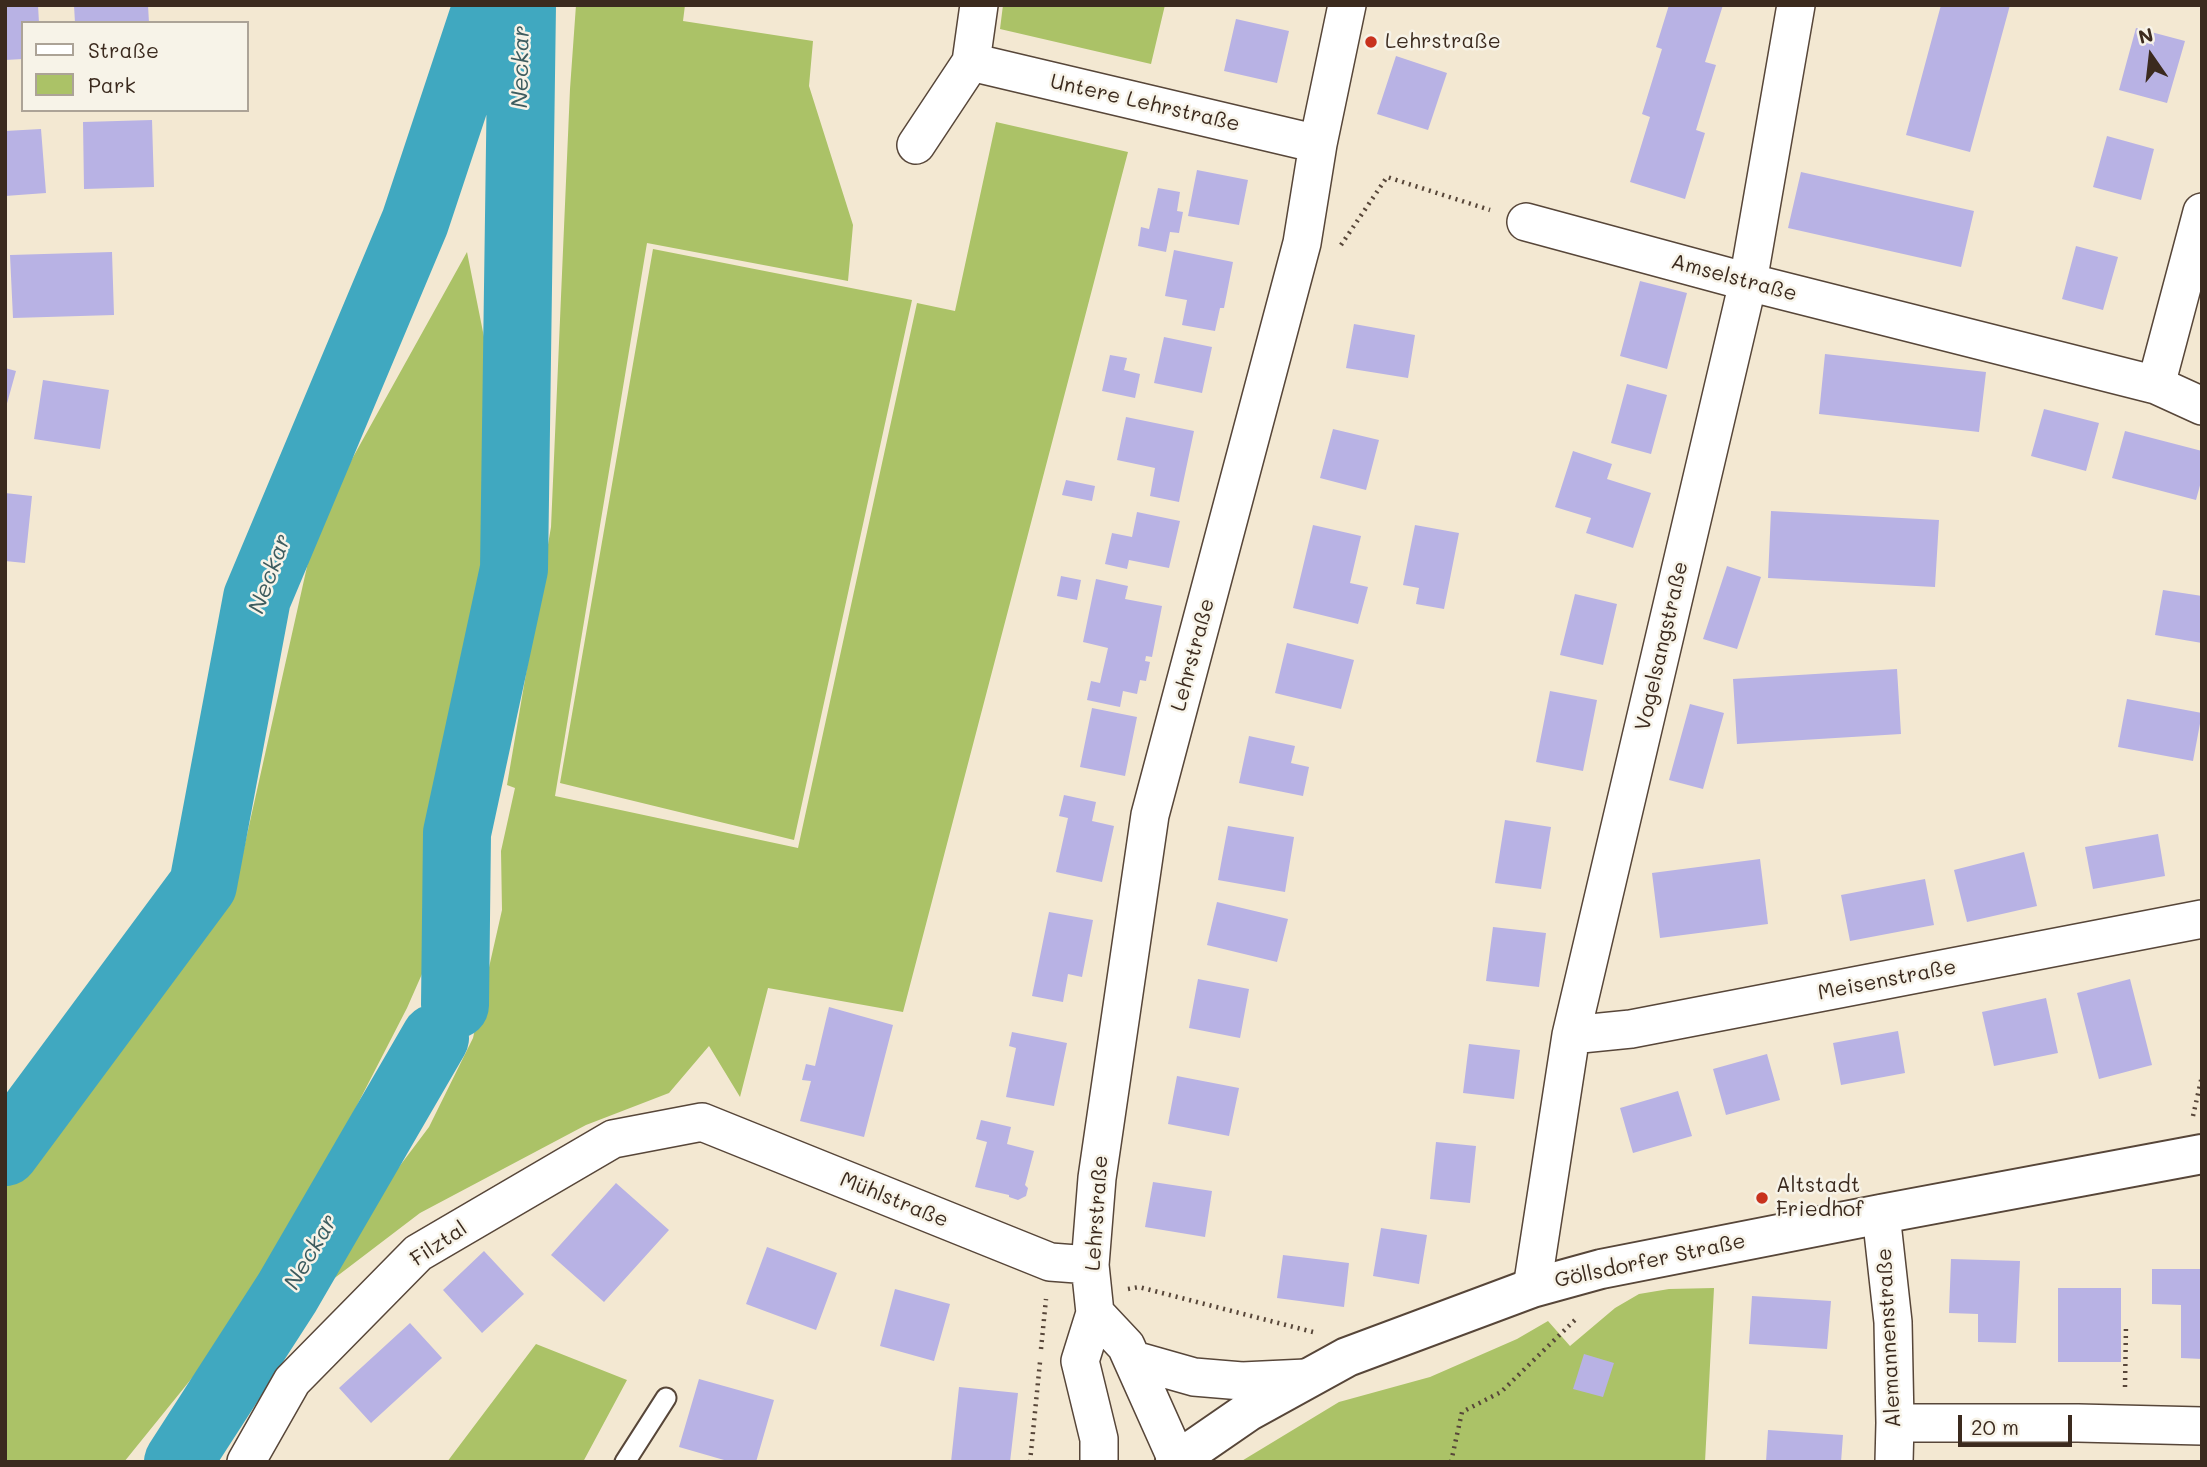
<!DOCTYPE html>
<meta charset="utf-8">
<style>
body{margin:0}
#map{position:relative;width:2207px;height:1467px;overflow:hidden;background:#f3e8d2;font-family:Mali,sans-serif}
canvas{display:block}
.frame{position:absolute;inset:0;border:7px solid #3b2a1e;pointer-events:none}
.legend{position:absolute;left:21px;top:21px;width:228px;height:91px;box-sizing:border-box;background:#f7f3e8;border:2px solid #aca397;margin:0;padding:9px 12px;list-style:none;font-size:21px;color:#3b2a1e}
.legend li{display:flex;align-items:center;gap:14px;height:35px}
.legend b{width:35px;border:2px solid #aca397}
.north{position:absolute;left:2116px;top:21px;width:70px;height:70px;-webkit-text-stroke:5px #f7f3e8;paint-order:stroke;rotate:346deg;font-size:19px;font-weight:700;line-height:28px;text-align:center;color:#3b2a1e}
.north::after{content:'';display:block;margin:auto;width:24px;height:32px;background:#3b2a1e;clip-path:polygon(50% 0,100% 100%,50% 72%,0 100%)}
.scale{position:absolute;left:1958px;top:1415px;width:114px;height:32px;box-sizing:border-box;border:4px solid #3b2a1e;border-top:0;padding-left:9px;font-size:21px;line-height:24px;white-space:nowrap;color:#3b2a1e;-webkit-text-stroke:5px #f7f3e8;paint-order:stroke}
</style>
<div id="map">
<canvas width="2207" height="1467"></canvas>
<div class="frame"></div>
<ul class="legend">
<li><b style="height:9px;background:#fff"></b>Straße</li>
<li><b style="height:19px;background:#abc267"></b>Park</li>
</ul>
<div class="north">N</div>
<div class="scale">20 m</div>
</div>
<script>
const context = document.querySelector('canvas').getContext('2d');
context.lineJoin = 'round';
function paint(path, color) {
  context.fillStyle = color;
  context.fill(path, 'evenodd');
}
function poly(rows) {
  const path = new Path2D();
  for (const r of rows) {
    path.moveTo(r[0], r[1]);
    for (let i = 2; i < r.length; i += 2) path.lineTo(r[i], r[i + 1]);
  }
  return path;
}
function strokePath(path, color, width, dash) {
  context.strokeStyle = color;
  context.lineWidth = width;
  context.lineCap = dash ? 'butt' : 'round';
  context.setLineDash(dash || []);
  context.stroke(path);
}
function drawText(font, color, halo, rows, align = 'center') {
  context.font = font + ' Mali,sans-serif';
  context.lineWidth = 5;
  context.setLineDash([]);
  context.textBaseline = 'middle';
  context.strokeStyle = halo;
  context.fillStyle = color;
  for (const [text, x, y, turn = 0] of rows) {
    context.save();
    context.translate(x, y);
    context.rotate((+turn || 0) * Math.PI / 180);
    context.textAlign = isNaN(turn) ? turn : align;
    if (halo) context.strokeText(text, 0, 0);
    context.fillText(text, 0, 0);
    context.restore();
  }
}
const green = poly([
 [576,5,685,5,683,21,813,41,809,86,853,225,848,281,647,243,555,796,798,848,917,303,955,311,996,122,1128,152,903,1012,768,988,740,1097,709,1046,669,1093,586,1125,420,1213,290,1312,429,1127,473,1038,502,910,501,851,515,788,507,785,551,527,570,89],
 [1003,5,1165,5,1151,64,1000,29],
 [653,249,912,300,794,840,560,783],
 [467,252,492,377,494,527,465,676,429,958,407,1008,260,1294,124,1462,5,1462,5,1184,240,866,317,522],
 [1714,1288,1705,1462,1240,1462,1339,1402,1430,1377,1517,1339,1548,1321,1570,1346,1615,1308,1639,1294,1669,1289],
 [536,1344,627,1380,583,1462,447,1462]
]);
const river = poly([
 [455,1005,457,833,514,569,522,5],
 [5,1152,203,885,257,598,415,222,487,5],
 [178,1462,287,1293,435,1038]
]);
const building = poly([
 [5,5,38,5,39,23,23,23,23,59,5,60],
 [74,5,148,5,149,23,75,23],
 [1669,5,1723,5,1705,62,1716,65,1696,130,1705,133,1685,199,1630,182,1650,117,1642,114,1662,49,1656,47],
 [1941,5,2010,5,1970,152,1906,135],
 [1236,19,1289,31,1277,83,1224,71],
 [2136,28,2185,41,2167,103,2119,90],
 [1396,56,1447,73,1428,130,1377,114],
 [152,120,154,187,84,189,83,122],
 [41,129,46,193,5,196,5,131],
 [2107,136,2154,149,2141,200,2093,187],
 [1197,170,1248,180,1239,225,1188,216],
 [1801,172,1974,211,1961,267,1788,228],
 [1158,188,1180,192,1177,211,1183,212,1179,233,1170,232,1166,252,1138,246,1141,227,1149,229],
 [2076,246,2118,257,2103,310,2062,299],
 [1174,250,1233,262,1224,308,1220,308,1215,331,1182,325,1187,300,1165,296],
 [112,252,114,315,13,318,10,255],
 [1640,281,1687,293,1667,369,1620,356],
 [1354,324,1415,335,1408,378,1346,368],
 [1164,337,1212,347,1202,393,1154,383],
 [1825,354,1986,372,1979,432,1819,414],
 [1110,355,1127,358,1124,370,1140,374,1135,398,1102,391],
 [5,368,16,371,6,407,5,407],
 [43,380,109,390,100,449,34,439],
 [1627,384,1667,395,1651,454,1611,443],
 [2044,409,2099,423,2086,471,2031,456],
 [1126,417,1194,431,1179,502,1150,496,1155,468,1117,460],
 [1333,429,1379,440,1366,490,1320,478],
 [2125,431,2202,451,2202,478,2196,500,2112,478],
 [1573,451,1612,464,1607,479,1651,493,1633,548,1586,533,1591,518,1555,507],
 [1066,480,1095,486,1092,501,1062,495],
 [5,493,32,496,25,563,5,561],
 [1771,511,1939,520,1935,587,1768,578],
 [1137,512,1180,521,1169,568,1129,560,1127,569,1105,564,1112,533,1132,537],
 [1313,525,1361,536,1350,583,1368,587,1358,624,1293,608],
 [1415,525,1459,533,1444,609,1416,604,1419,588,1403,585],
 [1727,566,1761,577,1737,649,1703,639],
 [1061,576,1081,580,1077,600,1057,596],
 [1096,579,1128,586,1125,599,1162,606,1152,657,1146,656,1145,661,1150,662,1146,681,1140,680,1137,694,1123,691,1120,707,1087,700,1091,681,1100,683,1108,648,1083,642],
 [2163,590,2202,596,2202,643,2155,635],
 [1575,594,1617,604,1603,665,1560,655],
 [1287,643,1354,660,1341,709,1275,693],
 [1897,669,1901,734,1737,744,1733,679],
 [1550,691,1597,700,1583,771,1536,762],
 [2127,699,2202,713,2193,761,2118,747],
 [1690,704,1724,713,1703,789,1669,780],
 [1092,708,1137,717,1125,776,1080,767],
 [1249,736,1295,746,1291,763,1309,767,1303,796,1239,783],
 [1064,795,1096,802,1092,821,1114,826,1102,882,1056,872,1068,818,1059,816],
 [1505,820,1551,827,1541,889,1495,883],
 [1228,826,1294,837,1285,892,1218,880],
 [2158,834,2165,876,2093,889,2085,847],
 [2024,852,2037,906,1967,922,1954,870],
 [1760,859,1768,924,1660,938,1652,873],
 [1925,879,1934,925,1850,941,1841,895],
 [1217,902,1288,919,1277,962,1207,945],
 [1049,912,1093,920,1082,977,1068,974,1063,1002,1032,996],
 [1493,927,1546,933,1539,987,1486,981],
 [1198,979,1249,989,1240,1038,1189,1028],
 [2130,979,2152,1065,2099,1079,2077,993],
 [2046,998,2058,1053,1994,1066,1982,1012],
 [829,1007,893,1025,864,1137,800,1121,811,1081,802,1080,806,1064,815,1066],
 [1898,1031,1905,1073,1841,1085,1833,1043],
 [1012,1032,1067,1043,1054,1106,1006,1097,1016,1048,1009,1046],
 [1469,1044,1520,1050,1514,1099,1463,1093],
 [1767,1054,1780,1100,1726,1115,1713,1069],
 [1177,1076,1239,1088,1229,1136,1168,1124],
 [1678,1091,1692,1136,1633,1153,1620,1108],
 [981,1120,1011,1127,1007,1144,1034,1151,1025,1185,1028,1188,1026,1196,1018,1200,1009,1197,1009,1195,975,1187,987,1142,976,1139],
 [1436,1142,1476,1146,1470,1203,1430,1199],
 [1153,1182,1212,1191,1205,1237,1145,1227],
 [616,1183,669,1230,604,1302,551,1255],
 [1381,1228,1427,1235,1419,1284,1373,1276],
 [767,1247,837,1273,816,1330,746,1304],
 [484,1251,524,1294,482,1333,443,1290],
 [1283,1255,1349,1263,1344,1307,1277,1298],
 [1951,1259,2020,1261,2016,1343,1978,1342,1978,1314,1949,1313],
 [2152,1269,2202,1269,2202,1359,2181,1358,2181,1305,2152,1304],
 [2058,1288,2121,1288,2121,1362,2058,1362],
 [895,1289,950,1304,934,1361,880,1346],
 [1752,1296,1831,1301,1827,1349,1749,1344],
 [410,1323,442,1358,371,1423,339,1388],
 [1584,1354,1614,1363,1603,1397,1573,1389],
 [699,1379,774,1400,756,1462,731,1462,679,1447],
 [959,1387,1018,1393,1010,1462,951,1462],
 [1768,1430,1843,1435,1841,1462,1766,1462]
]);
const path = poly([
 [1341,245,1387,177,1490,210],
 [2193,1116,2202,1076],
 [1128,1289,1139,1287,1313,1332],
 [1041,1349,1046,1299],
 [2125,1387,2126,1325],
 [1030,1462,1040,1362],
 [1451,1462,1462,1412,1501,1392,1578,1317]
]);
const service = poly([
 [625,1462,666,1398]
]);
const minor = poly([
 [979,5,971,62,1318,144],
 [916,145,971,62],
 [1526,222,1748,282,2156,385,2202,406],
 [2156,385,2202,212],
 [1571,1035,1631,1029,2202,919],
 [1881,1214,1893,1322,1895,1423,1894,1462],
 [1532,1288,1571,1035,1748,282,1796,5],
 [1095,1313,1126,1346,1177,1460],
 [1134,1360,1194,1377,1242,1381,1306,1378],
 [1895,1423,2078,1423,2202,1426],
 [246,1462,292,1381,418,1253,613,1139,702,1122,1050,1262,1090,1265],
 [1099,1462,1099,1439,1080,1361,1095,1313,1090,1265,1097,1178,1150,815,1302,243,1318,144,1347,5]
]);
const tertiary = poly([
 [1175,1462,1249,1411,1347,1357,1532,1288,1601,1269,1881,1214,2202,1154]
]);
const markers = [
 [1371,42,7,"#c8321e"],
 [1762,1198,7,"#c8321e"]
];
const poiNames = [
 ["Lehrstraße",1385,42],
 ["Altstadt",1776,1186],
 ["Friedhof",1776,1210]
];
const streetNames = [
 ["Untere Lehrstraße",1145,103,13],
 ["Amselstraße",1734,278,15],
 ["Vogelsangstraße",1662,646,-77],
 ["Lehrstraße",1193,655,-75],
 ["Meisenstraße",1887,980,-11],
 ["Mühlstraße",894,1200,22],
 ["Lehrstraße",1097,1213,-86],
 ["Filztal",439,1244,-34],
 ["Göllsdorfer Straße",1650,1261,-12],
 ["Alemannenstraße",1889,1338,-93]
];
const waterNames = [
 ["Neckar",521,67,-89],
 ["Neckar",270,574,-70],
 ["Neckar",311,1252,-60]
];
paint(green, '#abc267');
strokePath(river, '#40a8c0', 68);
paint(building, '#b8b2e4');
strokePath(service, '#574639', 23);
strokePath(minor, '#574639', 40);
strokePath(tertiary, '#574639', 42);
strokePath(path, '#574639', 4.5, [2, 5]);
strokePath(service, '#fff', 19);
strokePath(minor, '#fff', 37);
strokePath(tertiary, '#fff', 38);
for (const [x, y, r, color] of markers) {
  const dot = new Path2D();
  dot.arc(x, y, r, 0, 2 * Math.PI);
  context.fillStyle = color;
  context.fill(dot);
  strokePath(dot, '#f7f3e8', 2.5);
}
drawText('21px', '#3b2a1e', '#f7f3e8', poiNames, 'left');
drawText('21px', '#3b2a1e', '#f7f3e8', streetNames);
drawText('italic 23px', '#3d5c5f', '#f7f3e8', waterNames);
</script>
